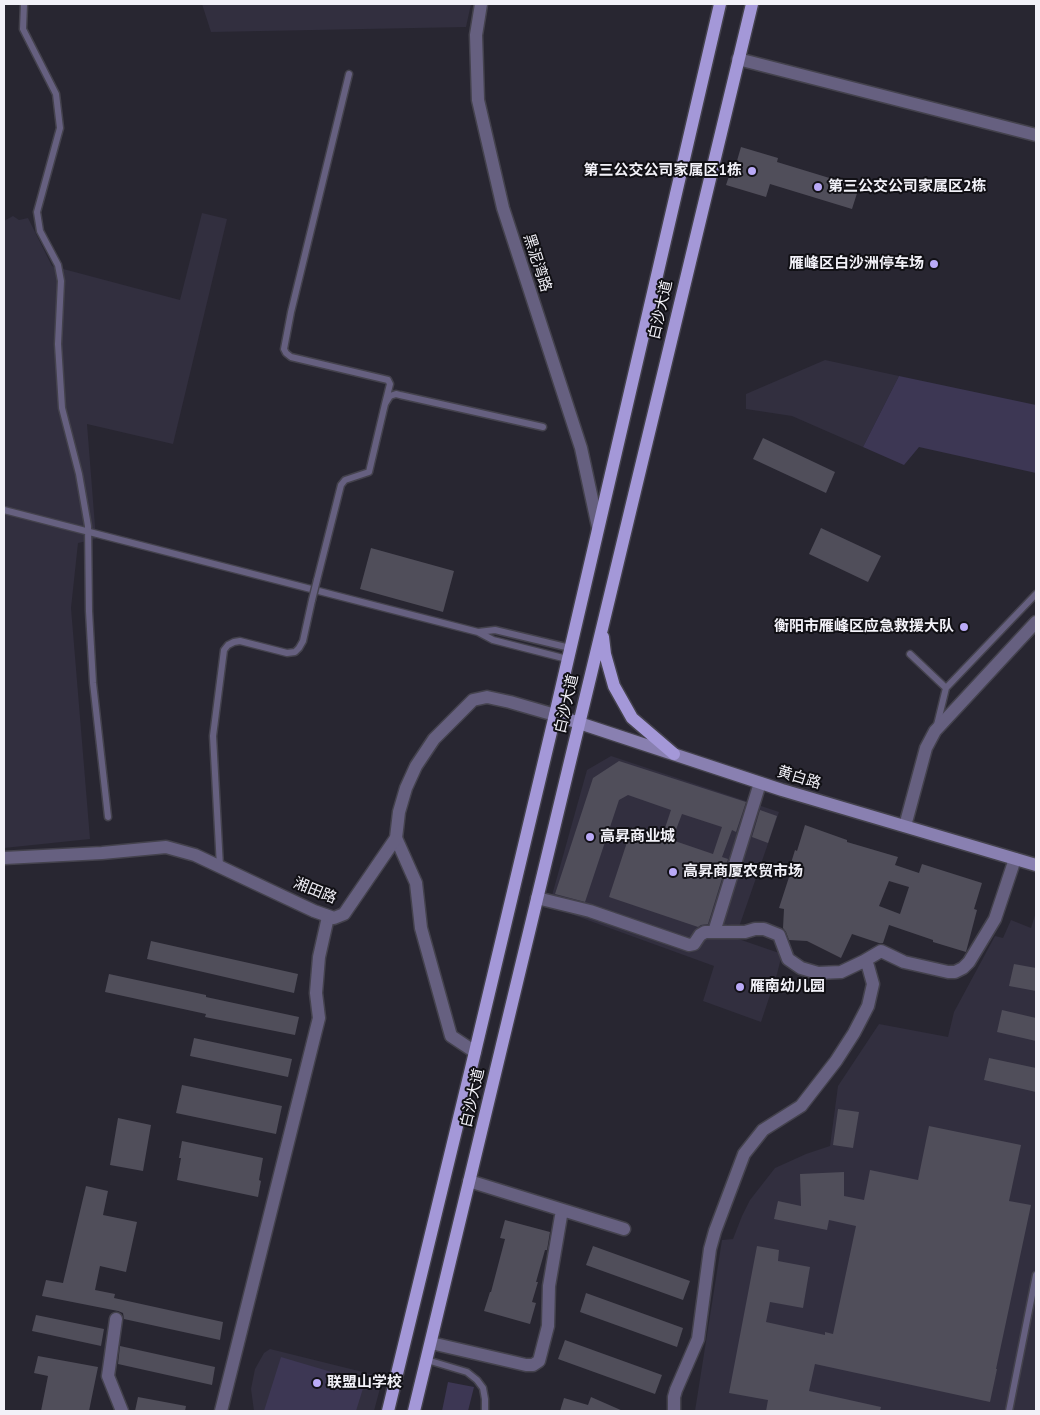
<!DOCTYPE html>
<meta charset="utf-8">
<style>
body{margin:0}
#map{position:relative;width:1040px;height:1415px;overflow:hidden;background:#282631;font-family:"PT Sans",sans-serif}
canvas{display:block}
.frame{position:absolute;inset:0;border:5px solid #f2f1f8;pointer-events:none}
</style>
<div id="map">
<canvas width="1040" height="1415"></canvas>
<div class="frame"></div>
</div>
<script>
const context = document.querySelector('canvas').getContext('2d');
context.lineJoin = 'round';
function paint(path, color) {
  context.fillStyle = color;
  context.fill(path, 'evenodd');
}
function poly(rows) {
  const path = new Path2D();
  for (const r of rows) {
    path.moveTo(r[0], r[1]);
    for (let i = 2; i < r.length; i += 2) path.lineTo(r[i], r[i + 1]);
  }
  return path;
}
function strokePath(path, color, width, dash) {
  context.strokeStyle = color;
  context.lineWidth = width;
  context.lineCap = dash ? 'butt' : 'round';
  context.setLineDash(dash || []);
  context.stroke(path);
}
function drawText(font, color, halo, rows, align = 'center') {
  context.font = font + ' "PT Sans","Noto Sans SC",sans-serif';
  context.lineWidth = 4;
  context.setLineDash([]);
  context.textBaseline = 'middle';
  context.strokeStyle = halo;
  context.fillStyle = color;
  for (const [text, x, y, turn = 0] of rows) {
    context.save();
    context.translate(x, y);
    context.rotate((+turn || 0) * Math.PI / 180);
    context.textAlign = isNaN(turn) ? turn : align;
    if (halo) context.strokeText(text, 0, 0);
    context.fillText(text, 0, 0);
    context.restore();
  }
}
const built = poly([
 [202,4,471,4,466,27,211,32],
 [202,213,227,219,173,444,87,424,96,539,78,543,71,608,90,839,4,848,4,221,13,216,19,220,28,218,52,266,180,300],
 [825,360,899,376,863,447,792,416,746,409,746,394],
 [611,756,779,812,739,927,727,924,724,934,782,954,777,974,761,1022,703,1001,714,966,549,906,587,770],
 [1036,912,1036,1411,695,1411,722,1240,733,1239,742,1216,750,1200,775,1168,806,1154,830,1146,838,1086,879,1024,948,1037,954,1012,995,936,1003,938,1011,920,1031,928],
 [270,1349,383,1377,374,1411,254,1411,251,1389,255,1369,264,1353]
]);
const green = poly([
 [899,376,1036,405,1036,473,919,447,904,465,863,447],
 [281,1357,365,1382,356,1411,264,1411],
 [448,1382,474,1387,468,1411,442,1411]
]);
const building = poly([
 [741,147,778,158,777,162,859,187,852,209,770,184,766,197,726,185,731,170,734,171],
 [763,438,835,472,826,493,753,459],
 [821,528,881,556,868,582,809,554],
 [371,548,454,571,443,612,360,589],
 [619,761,746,802,736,832,732,830,722,857,728,859,708,924,701,925,698,927,609,897,632,827,662,837,671,810,628,795,619,800,585,902,555,894,593,778],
 [682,814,722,827,713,854,672,840],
 [760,810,777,816,768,843,752,837],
 [805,825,847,840,847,842,898,857,895,865,919,873,922,864,982,883,974,909,977,910,966,952,933,942,933,940,889,925,883,943,879,943,852,934,841,958,807,941,789,940,786,932,783,928,784,909,779,908,790,874,788,873,795,850,797,851],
 [889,881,909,887,900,914,879,906],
 [151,941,298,974,294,993,147,959],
 [1014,964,1036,968,1036,991,1009,986],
 [109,974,206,995,206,997,299,1017,295,1035,205,1017,206,1014,105,992],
 [1002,1010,1036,1018,1036,1041,997,1032],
 [194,1038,292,1059,288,1077,190,1056],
 [989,1058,1036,1068,1036,1092,984,1080],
 [182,1085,282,1106,276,1134,176,1113],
 [838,1109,859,1112,853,1148,833,1145],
 [118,1118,151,1125,143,1171,110,1165],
 [929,1126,1021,1145,1009,1201,1031,1205,996,1369,997,1369,990,1402,815,1364,809,1391,881,1407,880,1411,766,1411,768,1400,729,1393,757,1246,779,1250,778,1261,810,1267,803,1308,770,1302,766,1322,825,1335,825,1332,833,1334,856,1226,829,1220,827,1230,774,1219,778,1201,801,1206,800,1174,844,1172,844,1196,864,1200,870,1170,918,1180],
 [182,1141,263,1158,259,1180,261,1181,258,1197,177,1180,181,1158,179,1158],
 [86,1186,108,1191,103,1215,137,1222,126,1272,100,1266,95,1290,115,1294,114,1298,223,1322,220,1340,124,1319,123,1313,118,1311,42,1296,46,1280,63,1283],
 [505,1220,550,1232,547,1250,545,1250,536,1282,538,1282,532,1302,536,1303,530,1324,484,1311,490,1292,491,1292,505,1239,500,1238],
 [593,1246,690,1281,683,1300,586,1265],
 [586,1293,683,1328,677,1347,580,1312],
 [36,1315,104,1329,101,1346,32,1331],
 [565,1340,662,1375,655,1394,558,1359],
 [120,1346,215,1367,212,1385,118,1364],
 [38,1356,98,1367,89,1411,41,1411,48,1376,34,1373],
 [138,1397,186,1406,185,1411,135,1411],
 [591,1397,623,1411,560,1411,564,1398,588,1405]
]);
const service = poly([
 [24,4,23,29,56,94,60,128,37,212,40,231,58,265,61,281,58,344,62,408,79,474,88,526,89,611,93,683,108,817],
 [349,74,291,312,284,349,286,353,291,357,388,380,390,384,385,404],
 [4,510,478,632,493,640,567,659],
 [317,580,341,485,345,480,369,472,385,404,390,396,396,394,400,395,543,427],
 [478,632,495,630,570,648],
 [910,654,946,688],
 [937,725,946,688,1036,594],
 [220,867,213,736,224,650,228,645,234,642,240,641,287,653,295,652,299,648,303,641,312,600],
 [427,1360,467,1372,477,1380,483,1388,485,1399,485,1411],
 [1009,1411,1036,1275]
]);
const minor = poly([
 [738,59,1036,135],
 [905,826,926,748,935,731,1036,622],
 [396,838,416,883,421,928,451,1036,475,1052],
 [537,898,590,911,689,945,694,944,700,935,705,932,745,932,755,929,764,929,779,935,788,959,801,968,818,973,841,972,864,961,868,966,873,984,868,1006,854,1033,836,1061,801,1106,763,1130,744,1154,715,1231,710,1249,698,1339,676,1390,674,1397,674,1411],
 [714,932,760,783],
 [864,961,881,951,904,962,948,972,955,972,963,968,969,962,995,919,1015,859],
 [469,1181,624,1229],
 [116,1319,108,1376,122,1411],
 [431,1343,526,1365,533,1365,539,1361,548,1326,549,1286,562,1210],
 [221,1411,319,1018,316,993,319,957,328,917]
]);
const tertiary = poly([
 [481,4,476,35,478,100,503,208,581,448,598,527],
 [4,858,102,853,166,847,195,855,314,911,334,918,344,914,396,838,399,812,406,788,416,766,434,739,473,700,487,697,510,702,555,715]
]);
const secondary = poly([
 [555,715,782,790,1036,865]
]);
const primary = poly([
 [603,637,605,654,614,686,632,718,674,754],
 [388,1411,475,1052,555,715,720,4],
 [414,1411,752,4]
]);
const serviceBridge = poly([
 [312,600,317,580]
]);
const markers = [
 [752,171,5,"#baaaf7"],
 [818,187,5,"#baaaf7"],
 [934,264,5,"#baaaf7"],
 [964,627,5,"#baaaf7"],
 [590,837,5,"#baaaf7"],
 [673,872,5,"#baaaf7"],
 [740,987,5,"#baaaf7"],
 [317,1383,5,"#baaaf7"]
];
const poiNames = [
 ["第三公交公司家属区1栋",742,171,"right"],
 ["第三公交公司家属区2栋",828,187],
 ["雁峰区白沙洲停车场",924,264,"right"],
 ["衡阳市雁峰区应急救援大队",954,627,"right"],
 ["高昇商业城",600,837],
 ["高昇商厦农贸市场",683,872],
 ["雁南幼儿园",750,987],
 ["联盟山学校",327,1383]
];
const streetNames = [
 ["黑泥湾路",537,263,72],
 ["白沙大道",661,310,-77],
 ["白沙大道",567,704,-77],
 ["黄白路",799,778,17],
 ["湘田路",315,891,22],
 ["白沙大道",473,1098,-77]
];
paint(built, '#322f3f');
paint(green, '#3d3754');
paint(building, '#504e5a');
strokePath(service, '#44424d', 9);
strokePath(minor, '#44424d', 15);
strokePath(tertiary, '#44424d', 15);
strokePath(secondary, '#44424d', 15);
strokePath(primary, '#44424d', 15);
strokePath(service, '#666080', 6);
strokePath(minor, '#666080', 12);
strokePath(tertiary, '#666080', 12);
strokePath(secondary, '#8980b1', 12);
strokePath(primary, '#a498d8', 12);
strokePath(serviceBridge, '#44424d', 9, []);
strokePath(serviceBridge, '#666080', 6);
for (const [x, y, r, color] of markers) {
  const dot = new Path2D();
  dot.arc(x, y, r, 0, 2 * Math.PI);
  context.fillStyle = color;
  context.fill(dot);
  strokePath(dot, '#111015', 2);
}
drawText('bold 15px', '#f2f1f8', '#111015', poiNames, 'left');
drawText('15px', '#f2f1f8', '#111015', streetNames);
</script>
